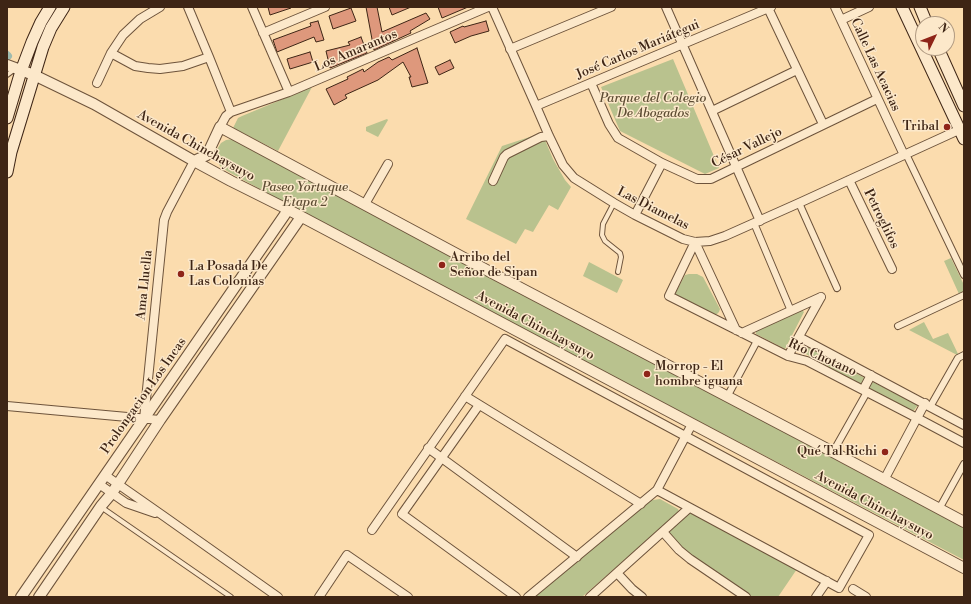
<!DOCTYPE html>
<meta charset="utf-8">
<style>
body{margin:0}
#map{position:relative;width:971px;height:604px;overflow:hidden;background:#fbdcae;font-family:"Libre Bodoni",serif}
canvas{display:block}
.frame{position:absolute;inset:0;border:8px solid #3e2515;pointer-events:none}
.north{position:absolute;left:915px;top:16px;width:40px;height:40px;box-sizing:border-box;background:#fce8ca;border:1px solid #b09a82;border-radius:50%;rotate:47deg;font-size:11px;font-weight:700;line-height:16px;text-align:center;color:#3e2515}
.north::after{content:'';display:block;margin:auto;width:14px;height:18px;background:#8f2418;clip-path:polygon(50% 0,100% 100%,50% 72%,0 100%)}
</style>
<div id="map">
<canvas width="971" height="604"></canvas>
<div class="frame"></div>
<div class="north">N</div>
</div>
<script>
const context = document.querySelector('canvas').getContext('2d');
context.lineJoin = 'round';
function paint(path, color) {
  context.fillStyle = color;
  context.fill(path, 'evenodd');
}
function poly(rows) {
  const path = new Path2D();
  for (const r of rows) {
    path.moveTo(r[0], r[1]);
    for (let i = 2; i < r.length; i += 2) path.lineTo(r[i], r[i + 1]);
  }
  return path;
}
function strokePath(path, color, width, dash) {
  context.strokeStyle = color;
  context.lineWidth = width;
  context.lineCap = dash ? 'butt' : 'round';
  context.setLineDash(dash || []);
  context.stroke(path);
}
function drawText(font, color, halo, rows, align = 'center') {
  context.font = font + ' "Libre Bodoni",serif';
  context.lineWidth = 3;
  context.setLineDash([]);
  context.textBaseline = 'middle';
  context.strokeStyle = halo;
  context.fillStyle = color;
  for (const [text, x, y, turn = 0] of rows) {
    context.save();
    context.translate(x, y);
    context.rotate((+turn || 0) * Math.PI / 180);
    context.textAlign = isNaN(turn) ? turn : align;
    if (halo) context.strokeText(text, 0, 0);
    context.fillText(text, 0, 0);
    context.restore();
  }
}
const green = poly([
 [673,59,719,168,705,174,620,131,601,87],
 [312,87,278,151,233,128,238,118,242,116],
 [387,119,388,120,378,137,366,131,366,127],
 [542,133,553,159,565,180,571,187,558,210,549,205,533,232,525,229,516,244,466,219,502,146],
 [233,139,964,528,964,560,521,328,289,205,227,171,220,166,216,159,216,151,221,143,226,140],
 [951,258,964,285,964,291,959,294,944,261],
 [589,262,623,280,617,293,583,276],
 [689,274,697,274,703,277,720,309,719,312,717,314,714,315,675,294,685,275],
 [801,309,804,312,785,349,756,334,756,329],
 [924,322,933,339,948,333,959,356,909,330],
 [807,347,861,376,918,405,912,413,804,353],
 [660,499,678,509,679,512,582,597,531,597,644,503,653,500],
 [690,513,797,569,778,597,749,597,685,551,671,537,669,530]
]);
const canal = poly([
 [7,55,8,56]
]);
const building = poly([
 [268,7,290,7,291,8,270,15,268,7],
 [366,7,377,7,382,32,426,13,430,19,410,31,411,33,374,50,366,7],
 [389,7,411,7,392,15,389,7],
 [438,7,468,7,442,18,438,7],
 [351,8,356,21,333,29,329,16,351,8],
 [318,21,324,40,316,42,314,37,277,52,273,40,311,26,310,23,318,21],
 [486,21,489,31,471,36,455,43,450,32,463,26,464,27,486,21],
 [361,37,367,53,330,68,326,51,350,45,348,42,361,37],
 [417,48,428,83,412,87,409,77,411,77,403,62,378,80,345,95,347,98,334,105,326,89,348,79,347,77,363,69,364,72,378,62,389,57,392,60,417,48],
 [310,52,313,62,290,69,287,59,310,52],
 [450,60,454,68,439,75,435,67,450,60]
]);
const service = poly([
 [7,75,15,69],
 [614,203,603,224,602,235,605,241,620,253,621,257,618,272],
 [101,507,231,597]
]);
const pedestrian = poly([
 [906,154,964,275],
 [799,203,837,288],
 [754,223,791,311],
 [898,326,964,295],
 [727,397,757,341],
 [930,407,958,358,964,355],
 [833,452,867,392],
 [939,509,964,464]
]);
const minor = poly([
 [188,7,209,57,231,112,226,116,220,127],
 [252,7,289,92],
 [492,7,536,106,549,136,563,165,574,178,614,203,635,215,683,239,695,242,710,241,725,236,799,203,963,128],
 [666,7,760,221],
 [835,7,904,155],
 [768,8,823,124],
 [841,20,869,7],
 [263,33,325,7],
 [510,49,611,7],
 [111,53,135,66,148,68,160,69,183,66,209,57],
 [97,83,111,53,123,35,140,19,160,7],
 [591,83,609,124,618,138,662,163,697,179,711,179,877,99],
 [536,106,771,7],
 [712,111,797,70],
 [231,112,289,92,488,7],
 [849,180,892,269],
 [493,181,504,157,507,154,541,137,549,136],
 [365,204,388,164],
 [635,215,662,163],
 [695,242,669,296,788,356,807,361,917,418,964,443],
 [695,242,736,330],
 [742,333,821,297],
 [799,337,964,425],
 [788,356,821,297],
 [863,390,871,375],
 [465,396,641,504],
 [479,405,402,514,516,597],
 [7,406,160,420],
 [144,419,164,220,167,212,194,161],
 [428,448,577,557],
 [105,475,165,517,278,597],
 [884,480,925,403],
 [99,484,126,503,155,513],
 [657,490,692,424],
 [372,530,505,339,869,535,839,588,657,490,528,597],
 [663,532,679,550,690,559,746,597],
 [617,573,632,589,642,597],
 [853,589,866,597],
 [319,597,347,555,408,597],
 [590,597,689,508],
 [816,597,827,581]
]);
const tertiary = poly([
 [7,65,34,75,94,104,194,161,231,181,287,209,964,568],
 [194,161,207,155,220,127,494,274,833,452,964,522],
 [21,597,288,210],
 [39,597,101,506,112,493,160,420,301,217]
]);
const secondary = poly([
 [902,7,964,139],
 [920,7,927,24],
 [938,48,964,106],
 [7,118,21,71,32,42,41,22,50,7],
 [7,172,11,152,43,47,51,28,64,7]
]);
const markers = [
 [947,127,4,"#8f2418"],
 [442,265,4,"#8f2418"],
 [181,274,4,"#8f2418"],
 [647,374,4,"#8f2418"],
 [885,452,4,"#8f2418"]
];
const streetNames = [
 ["José Carlos Mariátegui",638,50,-23],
 ["Los Amarantos",356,51,-23],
 ["Calle Las Acacias",875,65,65],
 ["Avenida Chinchaysuyo",196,146,29],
 ["César Vallejo",747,148,-26],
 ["Las Diamelas",653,209,27],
 ["Petroglifos",881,219,64],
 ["Ama Lluclla",145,285,-84],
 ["Avenida Chinchaysuyo",535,326,28],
 ["Río Chotano",822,358,24],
 ["Prolongacion Los Incas",144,396,-55],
 ["Avenida Chinchaysuyo",874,506,28]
];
const parkNames = [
 ["Parque del Colegio",653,99],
 ["De Abogados",653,114],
 ["Paseo Yortuque",305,188],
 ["Etapa 2",305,203]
];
const poiNames = [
 ["Tribal",939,127,"right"],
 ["Arribo del",450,258],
 ["Señor de Sipan",450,273],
 ["La Posada De",189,267],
 ["Las Colonias",189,282],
 ["Morrop - El",655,367],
 ["hombre iguana",655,382],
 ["Qué Tal Richi",877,452,"right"]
];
paint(green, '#b9c28e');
strokePath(canal, '#9fbbae', 8);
paint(building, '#de987c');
strokePath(building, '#3e2515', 1);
strokePath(service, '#6d533b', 6);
strokePath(pedestrian, '#6d533b', 8);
strokePath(minor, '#6d533b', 10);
strokePath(tertiary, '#6d533b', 12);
strokePath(secondary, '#3e2515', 13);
strokePath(service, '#fce8ca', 4);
strokePath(pedestrian, '#fce8ca', 6);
strokePath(minor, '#fce8ca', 8);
strokePath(tertiary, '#fce8ca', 10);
strokePath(secondary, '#fce8ca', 11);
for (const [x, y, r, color] of markers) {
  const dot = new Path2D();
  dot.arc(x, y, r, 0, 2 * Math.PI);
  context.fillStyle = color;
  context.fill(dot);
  strokePath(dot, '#fce8ca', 1.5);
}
drawText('13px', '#3e2515', '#fce8ca', streetNames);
drawText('italic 13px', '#5d4c33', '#fce8ca', parkNames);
drawText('13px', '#3e2515', '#fce8ca', poiNames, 'left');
</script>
